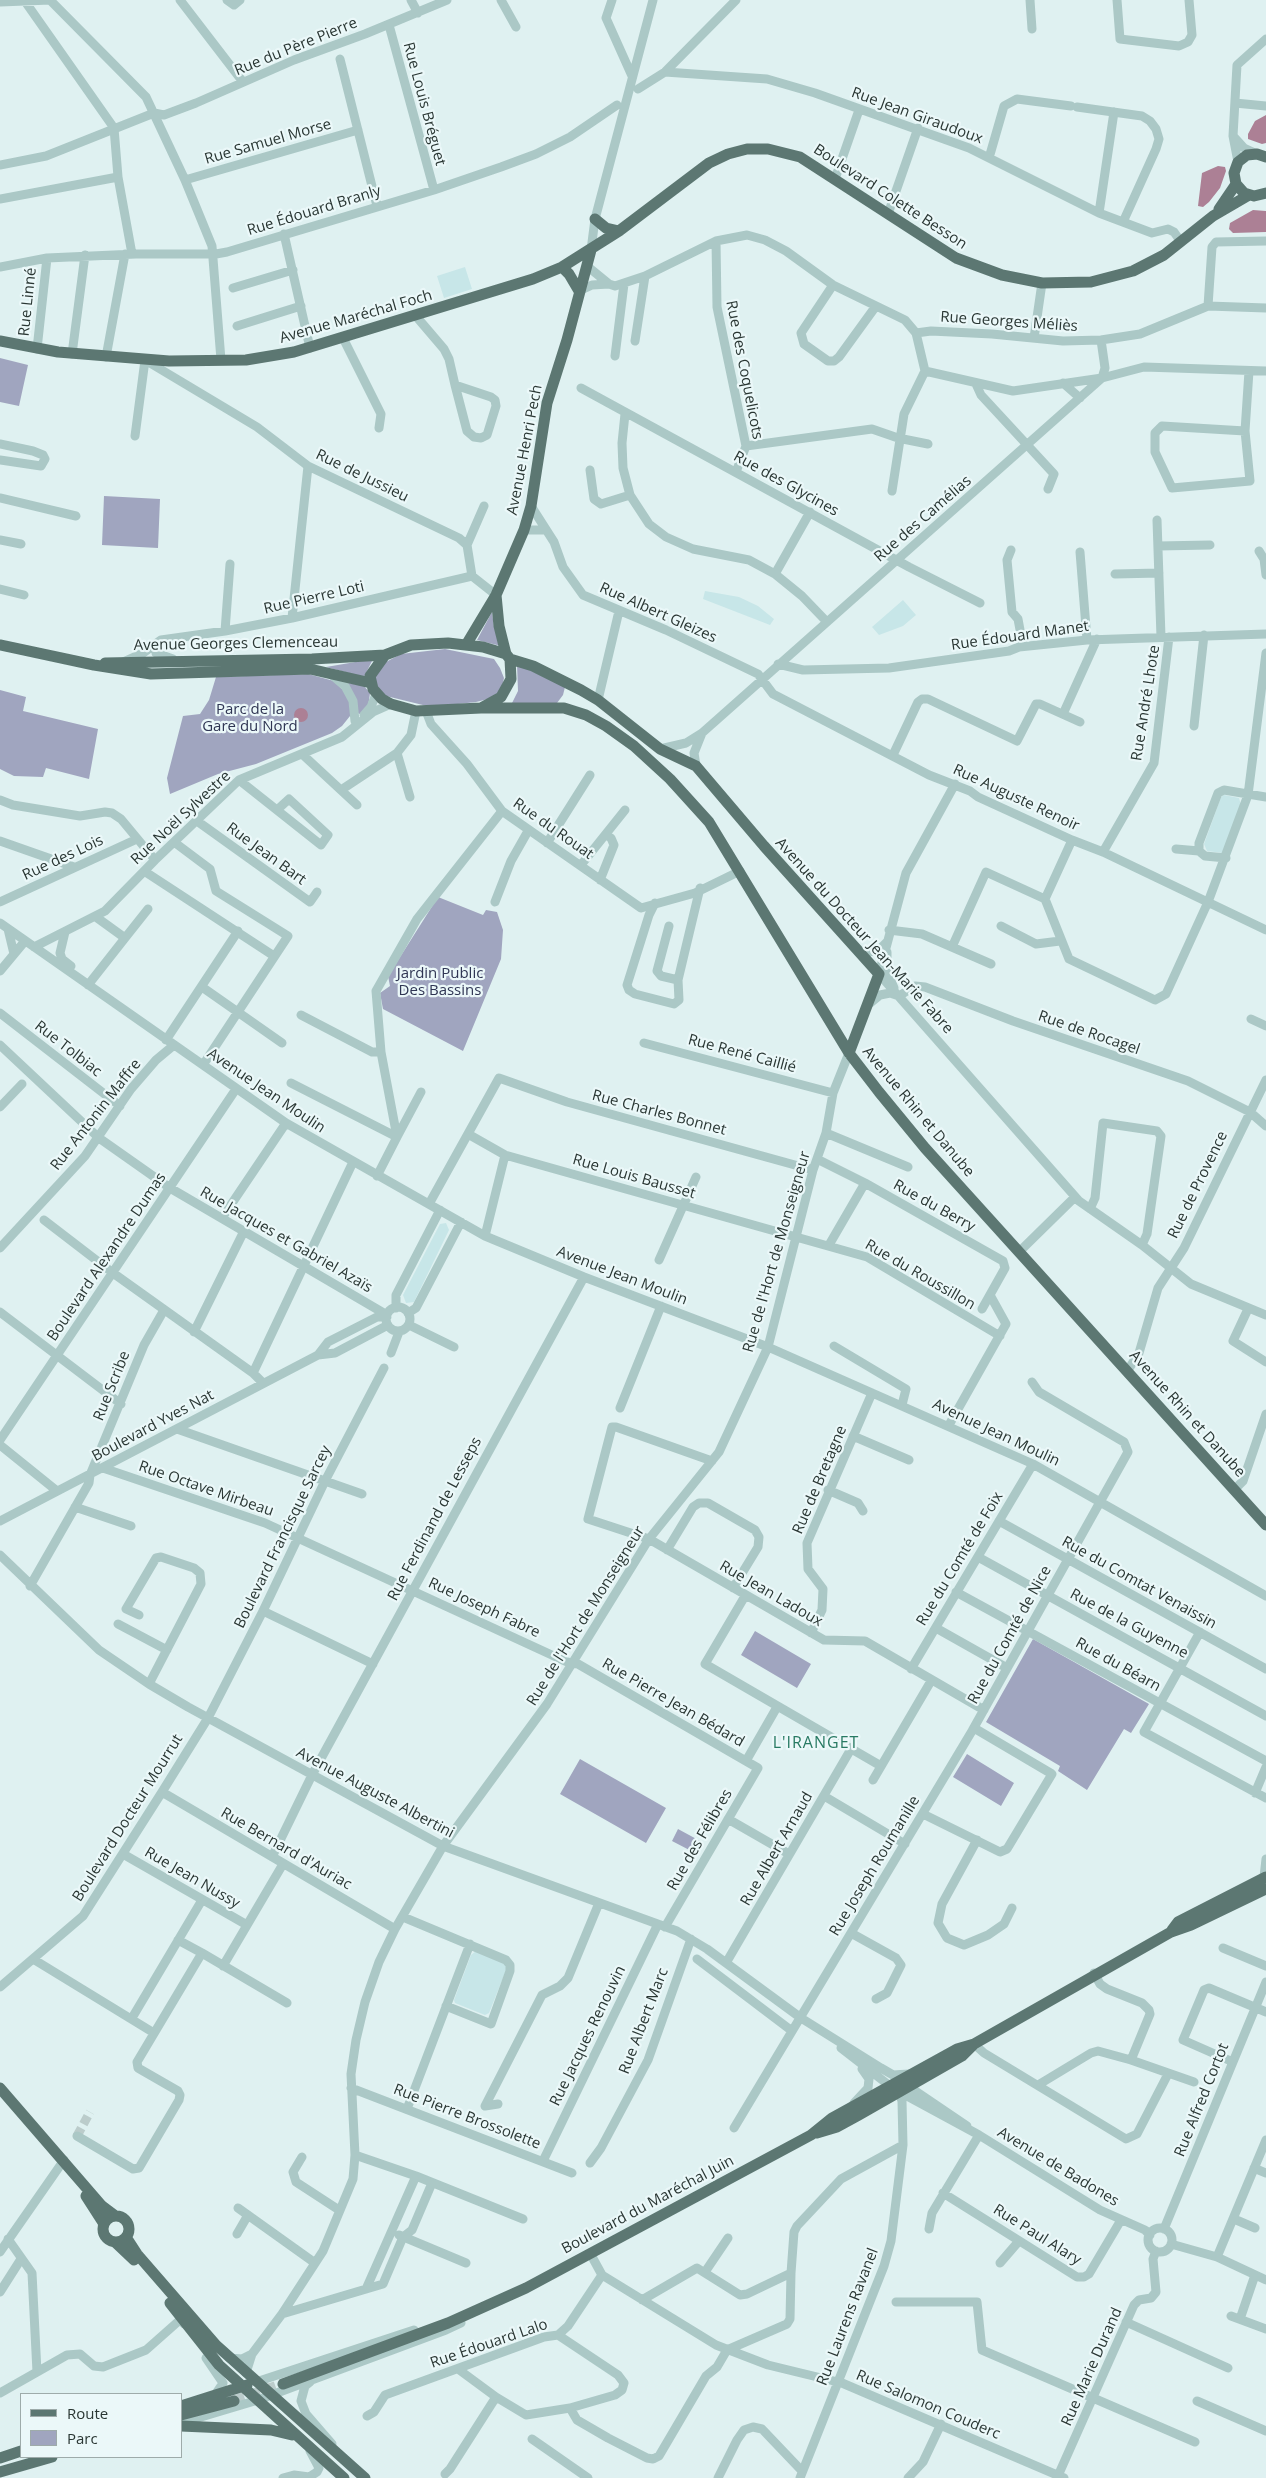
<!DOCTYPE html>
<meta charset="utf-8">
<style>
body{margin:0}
#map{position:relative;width:1266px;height:2478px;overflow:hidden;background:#dff1f1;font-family:"Open Sans",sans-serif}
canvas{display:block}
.legend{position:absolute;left:20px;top:2393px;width:162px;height:65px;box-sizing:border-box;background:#ebf8f9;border:1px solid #9eabaa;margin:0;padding:6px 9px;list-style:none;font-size:15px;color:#2a3734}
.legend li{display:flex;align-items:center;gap:10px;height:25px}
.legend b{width:25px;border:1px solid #9eabaa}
</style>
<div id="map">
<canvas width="1266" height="2478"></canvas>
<ul class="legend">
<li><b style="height:6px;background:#5c7772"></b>Route</li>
<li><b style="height:14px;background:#a0a5bf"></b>Parc</li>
</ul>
</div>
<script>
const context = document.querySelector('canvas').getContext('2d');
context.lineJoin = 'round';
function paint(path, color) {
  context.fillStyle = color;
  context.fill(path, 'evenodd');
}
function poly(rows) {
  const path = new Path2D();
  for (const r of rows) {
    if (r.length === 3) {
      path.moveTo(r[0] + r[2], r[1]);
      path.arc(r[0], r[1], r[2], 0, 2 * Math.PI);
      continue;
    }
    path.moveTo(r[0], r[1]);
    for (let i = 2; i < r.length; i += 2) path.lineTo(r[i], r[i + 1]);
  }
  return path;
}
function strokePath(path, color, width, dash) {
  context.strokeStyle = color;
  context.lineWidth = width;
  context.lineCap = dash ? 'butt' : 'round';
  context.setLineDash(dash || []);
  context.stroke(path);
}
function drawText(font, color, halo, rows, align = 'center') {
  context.font = font + ' "Open Sans",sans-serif';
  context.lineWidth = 4.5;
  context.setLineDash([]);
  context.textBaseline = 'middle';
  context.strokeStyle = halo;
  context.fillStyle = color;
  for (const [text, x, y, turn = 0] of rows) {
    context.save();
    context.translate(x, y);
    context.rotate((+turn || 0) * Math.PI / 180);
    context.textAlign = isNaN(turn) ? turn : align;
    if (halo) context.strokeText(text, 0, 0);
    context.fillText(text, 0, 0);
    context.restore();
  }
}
const green = poly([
 [0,358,28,365,19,406,0,402],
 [104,496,160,499,158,548,102,545],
 [492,612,494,627,501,646,477,640],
 [445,649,494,659,500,668,504,678,501,691,492,698,476,702,431,707,382,695,374,683,376,671,386,662,401,654],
 [373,659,364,677,326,667],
 [517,664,565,687,563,695,557,703,512,703,518,691],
 [308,674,334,681,348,695,351,709,350,716,342,726,332,733,256,764,218,774,170,794,167,778,183,716,200,714,209,700,216,677],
 [344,682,364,686,370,693,368,708,360,714,357,713],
 [0,690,26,697,23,711,98,729,89,779,46,768,43,777,14,776,0,769],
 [438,897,483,915,486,910,497,912,503,930,501,959,463,1051,383,1009,380,993,390,986,388,976],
 [755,1631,811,1664,797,1688,741,1655],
 [1033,1639,1149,1704,1131,1733,1124,1729,1087,1790,1058,1771,1060,1766,986,1722],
 [967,1754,1014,1783,1001,1806,953,1777],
 [580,1759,666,1808,646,1843,560,1794],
 [678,1829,702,1842,697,1854,672,1841]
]);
const plaza = poly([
 [465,267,472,289,444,298,437,276],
 [705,591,739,597,758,606,774,619,770,625,703,599],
 [903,600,916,615,903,626,879,635,872,627],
 [1224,795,1239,798,1241,805,1223,853,1207,851,1204,844,1221,797],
 [446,1223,449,1230,414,1302,406,1303,403,1295,440,1224],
 [476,1951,505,1963,507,1968,489,2013,485,2015,455,2003,454,2000,471,1955]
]);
const water = poly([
 [1266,115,1266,143,1262,144,1248,139,1248,134,1255,121],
 [1218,166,1225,167,1226,171,1220,188,1209,202,1203,207,1198,206,1202,173],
 [1253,210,1266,211,1266,232,1233,233,1229,229,1230,223],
 [301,715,7]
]);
const minorTunnel = poly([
 [77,2136,90,2112]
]);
const majorTunnel = poly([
 [234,2401,283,2384]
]);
const minor = poly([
 [24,0,114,128],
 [180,0,243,82],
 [227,0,234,5,240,0],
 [411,0,418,13],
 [501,0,516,27],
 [612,0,606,18,632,76],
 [1030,0,1032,29],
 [1117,0,1120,39,1179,46,1188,42,1192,35,1189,0],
 [0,2,50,0,146,97,185,180,212,246,221,360],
 [389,25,434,190],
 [340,59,377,206],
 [665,72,767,79,815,93,969,148,1099,213,1152,233,1168,229,1174,232,1181,242],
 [638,89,665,72,736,0],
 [1235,103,1266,106],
 [1077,107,1142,116,1150,121,1156,129,1159,139,1156,149,1123,222],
 [114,128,118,177,132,254],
 [1234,137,1244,148,1257,154],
 [989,158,1004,106,1017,99,1071,106],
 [1238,162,1233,136,1237,65,1266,39],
 [0,165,46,156,154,113,164,115,196,103,294,60,365,34,447,0],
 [835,179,859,110],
 [185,180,358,130],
 [0,199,118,177],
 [1099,213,1114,112],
 [888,214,918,128],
 [284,234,310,348],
 [716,241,717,307,746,446,736,472],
 [591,250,595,219,653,0],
 [587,266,609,284,615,286,645,276,716,241,747,235,765,240,786,251,833,285,905,320,916,333,925,371,1013,391,1102,378,1144,367,1266,371],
 [0,267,47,258,136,254,216,254,227,252,434,190,501,167,536,154,570,137,617,105],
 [833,285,801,333,804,344,828,361,834,361,839,357,876,306],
 [233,288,293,270],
 [579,291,592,285,609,284],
 [1208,306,1212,247,1216,242,1266,241],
 [415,315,444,349,449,359,455,385,467,431,474,437,481,438,487,435,496,406,495,400,491,397,455,385],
 [237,326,301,306],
 [916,333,931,331,992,334,1063,341,1101,340,1140,334,1208,306,1266,308],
 [343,338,381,414,379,428],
 [1034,338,1042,283],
 [635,341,645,276],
 [37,349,47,258],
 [72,354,85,255],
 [615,356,624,284],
 [106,357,125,254],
 [1063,383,1080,398],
 [976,384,981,395,1054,474,1048,489],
 [581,388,909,567,980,603],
 [625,414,622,443,623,468,630,495,649,524,666,537,693,549,749,560,775,574,802,596,827,622],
 [1245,431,1250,481,1172,488,1155,452,1155,433,1162,426,1245,431,1249,371],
 [135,436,145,360,257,427,308,466,459,538,467,545,472,576,496,595],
 [0,444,33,451,43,455,45,459,41,466,0,460],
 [746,446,872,429,898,438,928,444],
 [590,470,594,499,601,504,630,495],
 [892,491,904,414,925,371],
 [0,498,76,516],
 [531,506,554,542,563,567,583,595,666,630,758,674,773,694,929,775,970,791,978,797,1072,840,1103,852,1266,930],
 [1157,520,1161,637],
 [524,530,545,530],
 [0,540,21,544],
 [467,545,484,506],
 [1158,546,1210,545],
 [1011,550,1007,560,1012,612,1018,619,1023,646],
 [1259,551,1264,559,1266,575],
 [1080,552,1087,640],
 [775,574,810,512],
 [1115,574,1159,573],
 [0,589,24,595],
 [292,618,308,466],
 [225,631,230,564],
 [160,641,156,647,156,653,173,659],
 [123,662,143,653,161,640,225,631,292,618,472,576],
 [778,664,803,670,889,668,1009,651,1019,647,1087,640,1266,634],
 [332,675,345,686,353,701,355,721],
 [598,700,619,611],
 [426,711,431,724,467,764,502,811,641,908,695,893,740,871],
 [1063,714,1097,639],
 [364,715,371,707,376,694],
 [1194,726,1204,635],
 [660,749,686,743,702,733,1102,378,1105,368,1101,340],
 [397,753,410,797],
 [302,754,357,805],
 [893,755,918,702,922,699,928,699,1017,741,1036,704,1040,704,1080,722],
 [696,766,694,753,702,733],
 [239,780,321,845,328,835,289,799,277,810],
 [955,784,906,873,879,974,1079,1201,1142,1245,1191,1284,1266,1315],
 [341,790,397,753,411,735,416,711],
 [0,800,13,805,80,816,105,812,112,813,121,819,155,860],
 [197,821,310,902,317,892],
 [1072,840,1045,899,1069,959,1155,1000,1166,994,1208,902,1248,795,1266,653],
 [0,841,74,867],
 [174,842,210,869,216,891,288,936,203,1065],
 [547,843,590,775],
 [1176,849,1199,851,1205,856,1226,858],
 [1199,851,1199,843,1218,793,1224,790,1266,797],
 [1103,852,1154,763,1169,637],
 [581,865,625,810],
 [144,871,274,956],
 [600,880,614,845,611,838,606,835],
 [0,902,137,839],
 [495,902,511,861,528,831],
 [655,903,649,915,627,985,629,990,635,994,674,1004,679,1000,678,980,700,888],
 [0,923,286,1123,485,1236,584,1277,768,1347,1033,1464,1266,1596],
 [669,926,657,971,661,976,678,980],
 [1001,926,1036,944,1060,941],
 [8,929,14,954],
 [889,930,922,934,991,964],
 [65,932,60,953,62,959,71,966],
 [125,938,148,909],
 [34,947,105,911,155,860,239,780,342,737,373,712,391,704],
 [952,947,986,872,1045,899],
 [859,951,863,953,879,950,887,942],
 [887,952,887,971,894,988],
 [0,971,25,941],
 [88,985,125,938,96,917],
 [202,987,282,1043],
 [899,996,915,986,925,987,1013,1021,1188,1081,1250,1112,1266,1126],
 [869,1004,880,995,890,993,899,996],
 [0,1013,120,1106],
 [301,1015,372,1052,381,1052],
 [1251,1019,1266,1026],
 [166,1040,238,931],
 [644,1043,833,1093],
 [0,1045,99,1138,170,1188,387,1315],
 [291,1083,397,1137,421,1092],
 [0,1107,22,1084],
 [826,1133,908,1167],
 [468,1134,505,1155,867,1257,1000,1336],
 [817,1159,865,1183,1003,1261,1005,1268,982,1309],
 [377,1176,397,1137,381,1052,376,991,417,919,502,811],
 [429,1204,499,1078,567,1102,813,1170],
 [1090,1209,1095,1198,1103,1123,1157,1131,1161,1136,1147,1234,1142,1245],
 [222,1218,286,1123],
 [44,1220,113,1273,253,1373,263,1383],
 [485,1236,505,1155],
 [829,1245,865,1183],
 [0,1248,85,1156,131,1089,156,1060,174,1045],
 [1020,1251,1075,1197],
 [659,1260,696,1177],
 [398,1319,12],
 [396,1308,396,1295,440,1210],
 [1248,1309,1233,1341,1266,1362],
 [0,1312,121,1404],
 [408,1313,416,1308,461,1222],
 [409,1325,454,1347],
 [194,1332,244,1231],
 [834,1346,906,1389,902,1405],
 [391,1353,399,1332],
 [318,1355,328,1342,377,1317,387,1317],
 [1128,1370,1139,1353,1158,1288,1184,1248,1266,1080],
 [253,1373,353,1162],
 [620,1408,661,1306],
 [949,1425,1006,1324,990,1295],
 [177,1429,362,1494],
 [853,1436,909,1460],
 [0,1440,236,1089],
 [0,1445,57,1491],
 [712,1461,616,1427,612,1427,588,1519,649,1539,824,1640,865,1641,984,1710],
 [103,1468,265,1523,567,1662,578,1664,758,1768,665,1927],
 [828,1490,858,1503,863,1511],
 [1234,1490,1243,1481,1266,1414],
 [75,1507,131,1526],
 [0,1521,318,1355,335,1353,388,1325],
 [999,1521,1266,1669],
 [667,1550,693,1507,699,1503,708,1503,755,1530,759,1537,758,1547,733,1588],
 [0,1555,99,1650,149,1684,188,1707,443,1846,677,1931,707,1949,801,2018,881,2068,893,2075,909,2074],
 [978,1557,1266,1716],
 [30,1586,89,1483,90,1475,144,1345,164,1310],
 [956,1592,1266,1761],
 [745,1596,705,1664,881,1766],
 [263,1611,373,1664],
 [139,1615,126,1609,156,1558,161,1557,194,1568,200,1573,201,1584,149,1684],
 [118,1624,167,1650],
 [936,1628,1007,1668],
 [1200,1632,1144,1732,1266,1798],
 [811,1633,822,1610,823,1589,808,1569,807,1543,872,1393],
 [911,1669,1033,1464],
 [746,1761,777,1707],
 [873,1780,931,1681],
 [162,1792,395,1929],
 [1255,1793,1266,1767],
 [824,1796,905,1844],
 [923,1814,1000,1852,1007,1849,1052,1774,974,1728],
 [728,1819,789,1854],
 [977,1840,942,1904,938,1923,947,1938,964,1945,988,1935,1004,1924,1012,1908],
 [123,1854,247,1925],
 [272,1857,312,1775,584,1277],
 [1264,1877,1266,1859],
 [403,1917,506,1960,510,1965,510,1971,491,2024,446,2006],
 [851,1933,896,1958,901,1965,887,1993,876,1999],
 [178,1940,202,1953],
 [1223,1948,1266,1966],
 [33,1959,154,2033],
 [697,1959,792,2031],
 [726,1963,851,1749],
 [223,1966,283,1864],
 [1094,1973,1100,1984,1107,1989,1142,2003,1149,2010,1150,2014,1131,2060],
 [0,1987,83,1916,162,1792,208,1718,263,1611,325,1481,384,1368],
 [132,2018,202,1900],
 [974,2044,984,2053,1126,2139,1137,2134,1168,2074],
 [841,2048,890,2086,894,2087],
 [1233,2062,1183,2040,1204,1990,1209,1988,1266,2012],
 [905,2084,967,2126],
 [1038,2085,1091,2053,1098,2051,1131,2060,1194,2082],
 [351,2088,572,2173],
 [896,2090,979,2135,1100,2210,1145,2230,1150,2235],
 [854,2103,868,2088,869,2079,862,2069],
 [498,2104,485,2106,542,1995,560,1986,568,1978,599,1903],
 [407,2109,470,1944],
 [734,2128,972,1731,1128,1452,1124,1442,1039,1392,1032,1382],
 [77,2136,133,2169,139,2168,179,2100,180,2095,178,2091,138,2068,137,2062,202,1953,287,2003],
 [355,2155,416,2176,523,2219],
 [302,2157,293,2172,296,2182,339,2210],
 [543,2161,658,1924],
 [590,2163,601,2148,648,2060,691,1939],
 [1254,2168,1266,2173],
 [943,2193,1077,2277,1084,2277,1089,2274,1121,2220],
 [238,2208,315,2263],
 [1234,2219,1255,2228],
 [1160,2240,12],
 [929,2229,932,2213,979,2135],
 [1164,2229,1266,1982],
 [237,2234,248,2215],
 [399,2235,466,2263],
 [8,2239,32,2273,37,2372],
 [1171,2244,1217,2257,1266,2280],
 [0,2252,64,2160],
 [590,2253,602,2275,716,2345,768,2365,842,2383,1064,2478],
 [1217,2257,1266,2140],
 [1000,2263,1019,2241],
 [705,2272,728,2238],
 [366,2289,416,2176],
 [0,2292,21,2259],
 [642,2300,697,2268,740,2295,747,2294,791,2273],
 [896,2302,977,2302,982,2350,1195,2442],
 [282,2314,383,2284,403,2237,412,2230,432,2183],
 [1231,2316,1266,2329],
 [1240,2319,1255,2275],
 [1126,2322,1228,2368],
 [727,2350,787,2324,790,2319,791,2273,794,2232,797,2226,841,2179,903,2145],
 [252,2354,282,2314,323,2251,353,2179,355,2155,351,2074,356,2040,365,2002,379,1962,395,1929,443,1846,547,1704,649,1539,719,1452,768,1347,813,1170,826,1133,833,1093,849,1053],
 [206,2358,223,2383,215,2395],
 [229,2358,242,2359,252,2354,246,2373],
 [458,2369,496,2397,526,2415,570,2408,615,2395,622,2390,624,2383,618,2375,558,2335],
 [256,2382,414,2330],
 [310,2382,305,2386,301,2401,306,2414,332,2444],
 [0,2393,67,2355,80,2354,94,2366,103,2367,146,2350,181,2319,184,2324],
 [1197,2401,1266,2431],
 [570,2408,577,2420,608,2438,647,2458,653,2459,659,2456,706,2376,717,2367,727,2350],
 [367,2416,374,2412,385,2395,544,2337,558,2335,568,2326,602,2275],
 [181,2423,258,2400,446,2330,461,2323],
 [532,2439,588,2478],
 [445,2474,450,2469,496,2397],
 [283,2478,294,2475,309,2477,317,2472,319,2468,310,2451],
 [718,2478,737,2440,744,2430,753,2427,762,2429,802,2471],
 [800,2478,884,2266,891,2241,903,2145,902,2101,899,2092],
 [908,2478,923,2462,941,2424],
 [1057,2478,1134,2305,1139,2300,1151,2298,1156,2292,1153,2259,1156,2251]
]);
const major = poly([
 [1266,157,1257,154,1247,155,1238,162,1234,173,1236,184,1244,193,1254,196,1266,193],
 [1219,209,1236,184],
 [595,219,606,228,619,231],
 [562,267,569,274,579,291],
 [0,341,58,352,169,361,246,360,294,352,533,279,562,267,619,231,709,163,728,154,747,149,768,149,800,157,956,258,1002,275,1042,283,1091,282,1133,271,1164,255,1213,216,1249,195],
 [496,595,499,626,506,654],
 [448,643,483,647,506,654,510,659,511,679,501,697,481,708,416,711,391,704,382,699,373,689,370,676,385,655,411,645,448,643],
 [0,645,94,665,151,674,310,669,371,683],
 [466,645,496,595,524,530,531,506,547,403,567,340,591,250],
 [510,659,533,666,581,690,598,700,660,749,696,766,764,846,879,974,849,1053],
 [105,663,312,659,385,655],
 [481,708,564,708,586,715,606,726,634,746,670,779,709,822,849,1053,879,1092,925,1148,1266,1525],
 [1172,1930,1178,1922,1266,1877],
 [0,2088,102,2206,114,2215],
 [817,2133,837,2127,859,2115,962,2056,973,2045],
 [86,2196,104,2224],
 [116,2229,13],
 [126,2237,137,2254,216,2345,365,2478],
 [115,2242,134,2260],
 [170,2303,219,2365,344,2478],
 [283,2384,448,2323,526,2288,811,2135,832,2118,957,2049,974,2044,1171,1932,1191,1925,1266,1889],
 [181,2406,247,2385],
 [181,2415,234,2401],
 [181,2426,271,2430,292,2435],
 [0,2458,21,2451],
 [0,2472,52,2457]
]);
const streetNames = [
 ["Rue du Père Pierre",296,47,-22],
 ["Rue Louis Bréguet",424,104,75],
 ["Rue Jean Giraudoux",917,116,20],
 ["Rue Samuel Morse",268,142,-16],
 ["Boulevard Colette Besson",890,197,33],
 ["Rue Édouard Branly",314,211,-17],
 ["Rue Linné",28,302,-84],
 ["Avenue Maréchal Foch",356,317,-16],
 ["Rue Georges Méliès",1009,322,4],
 ["Rue des Coquelicots",744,370,79],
 ["Avenue Henri Pech",525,450,-79],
 ["Rue de Jussieu",362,476,26],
 ["Rue des Glycines",786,484,29],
 ["Rue des Camélias",923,519,-41],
 ["Rue Pierre Loti",314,598,-13],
 ["Rue Albert Gleizes",658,613,24],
 ["Rue Édouard Manet",1020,636,-8],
 ["Avenue Georges Clemenceau",236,644,-1],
 ["Rue André Lhote",1146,703,-81],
 ["Rue Auguste Renoir",1016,798,25],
 ["Rue Noël Sylvestre",181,818,-43],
 ["Rue du Rouat",553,829,35],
 ["Rue Jean Bart",266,854,36],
 ["Rue des Lois",63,858,-25],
 ["Avenue du Docteur Jean-Marie Fabre",864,936,48],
 ["Rue de Rocagel",1089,1033,19],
 ["Rue Tolbiac",68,1049,38],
 ["Rue René Caillié",742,1054,15],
 ["Avenue Jean Moulin",266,1091,34],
 ["Avenue Rhin et Danube",918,1112,50],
 ["Rue Charles Bonnet",659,1113,15],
 ["Rue Antonin Maffre",96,1115,-52],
 ["Rue Louis Bausset",634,1177,16],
 ["Rue de Provence",1198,1185,-64],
 ["Rue du Berry",934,1206,29],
 ["Rue Jacques et Gabriel Azaïs",286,1240,30],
 ["Rue de l'Hort de Monseigneur",777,1252,-74],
 ["Boulevard Alexandre Dumas",107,1257,-56],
 ["Rue du Roussillon",920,1275,30],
 ["Avenue Jean Moulin",622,1276,21],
 ["Rue Scribe",112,1386,-68],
 ["Avenue Rhin et Danube",1187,1414,48],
 ["Boulevard Yves Nat",153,1426,-28],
 ["Avenue Jean Moulin",996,1433,25],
 ["Rue de Bretagne",820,1480,-67],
 ["Rue Octave Mirbeau",206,1489,19],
 ["Rue Ferdinand de Lesseps",435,1519,-62],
 ["Boulevard Francisque Sarcey",283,1537,-64],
 ["Rue du Comté de Foix",960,1559,-59],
 ["Rue du Comtat Venaissin",1139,1583,29],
 ["Rue Jean Ladoux",771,1594,30],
 ["Rue Joseph Fabre",484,1608,25],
 ["Rue de l'Hort de Monseigneur",586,1616,-58],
 ["Rue de la Guyenne",1129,1624,28],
 ["Rue du Comté de Nice",1010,1635,-61],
 ["Rue du Béarn",1118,1665,29],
 ["Rue Pierre Jean Bédard",673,1703,30],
 ["Avenue Auguste Albertini",375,1793,28],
 ["Boulevard Docteur Mourrut",128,1818,-58],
 ["Rue des Félibres",700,1840,-60],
 ["Rue Bernard d'Auriac",286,1849,30],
 ["Rue Albert Arnaud",777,1849,-60],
 ["Rue Joseph Roumanille",875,1866,-59],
 ["Rue Jean Nussy",192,1878,30],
 ["Rue Albert Marc",644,2021,-69],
 ["Rue Jacques Renouvin",588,2036,-64],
 ["Rue Alfred Cortot",1202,2100,-68],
 ["Rue Pierre Brossolette",467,2117,21],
 ["Avenue de Badones",1058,2167,31],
 ["Boulevard du Maréchal Juin",648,2205,-28],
 ["Rue Paul Alary",1037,2235,32],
 ["Rue Laurens Ravanel",848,2317,-69],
 ["Rue Édouard Lalo",489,2344,-19],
 ["Rue Marie Durand",1092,2367,-66],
 ["Rue Salomon Couderc",928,2405,23]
];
const parkNames = [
 ["Parc de la",250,710],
 ["Gare du Nord",250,727],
 ["Jardin Public",440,974],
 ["Des Bassins",440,991]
];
const neighbourhoodNames = [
 ["L'IRANGET",816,1743]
];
paint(green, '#a0a5bf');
paint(plaza, '#c7e6e8');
paint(water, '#ac8095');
strokePath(minorTunnel, '#bbcccb', 9, [9, 4.5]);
strokePath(majorTunnel, '#bbcccb', 11, [11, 5.5]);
strokePath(minor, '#abc8c6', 9);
strokePath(major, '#5c7772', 11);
drawText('15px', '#2a3734', '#ebf8f9', streetNames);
drawText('15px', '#2f3553', '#ebf8f9', parkNames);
context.letterSpacing = '1px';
drawText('16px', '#287a63', '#ebf8f9', neighbourhoodNames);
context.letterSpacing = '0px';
</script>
